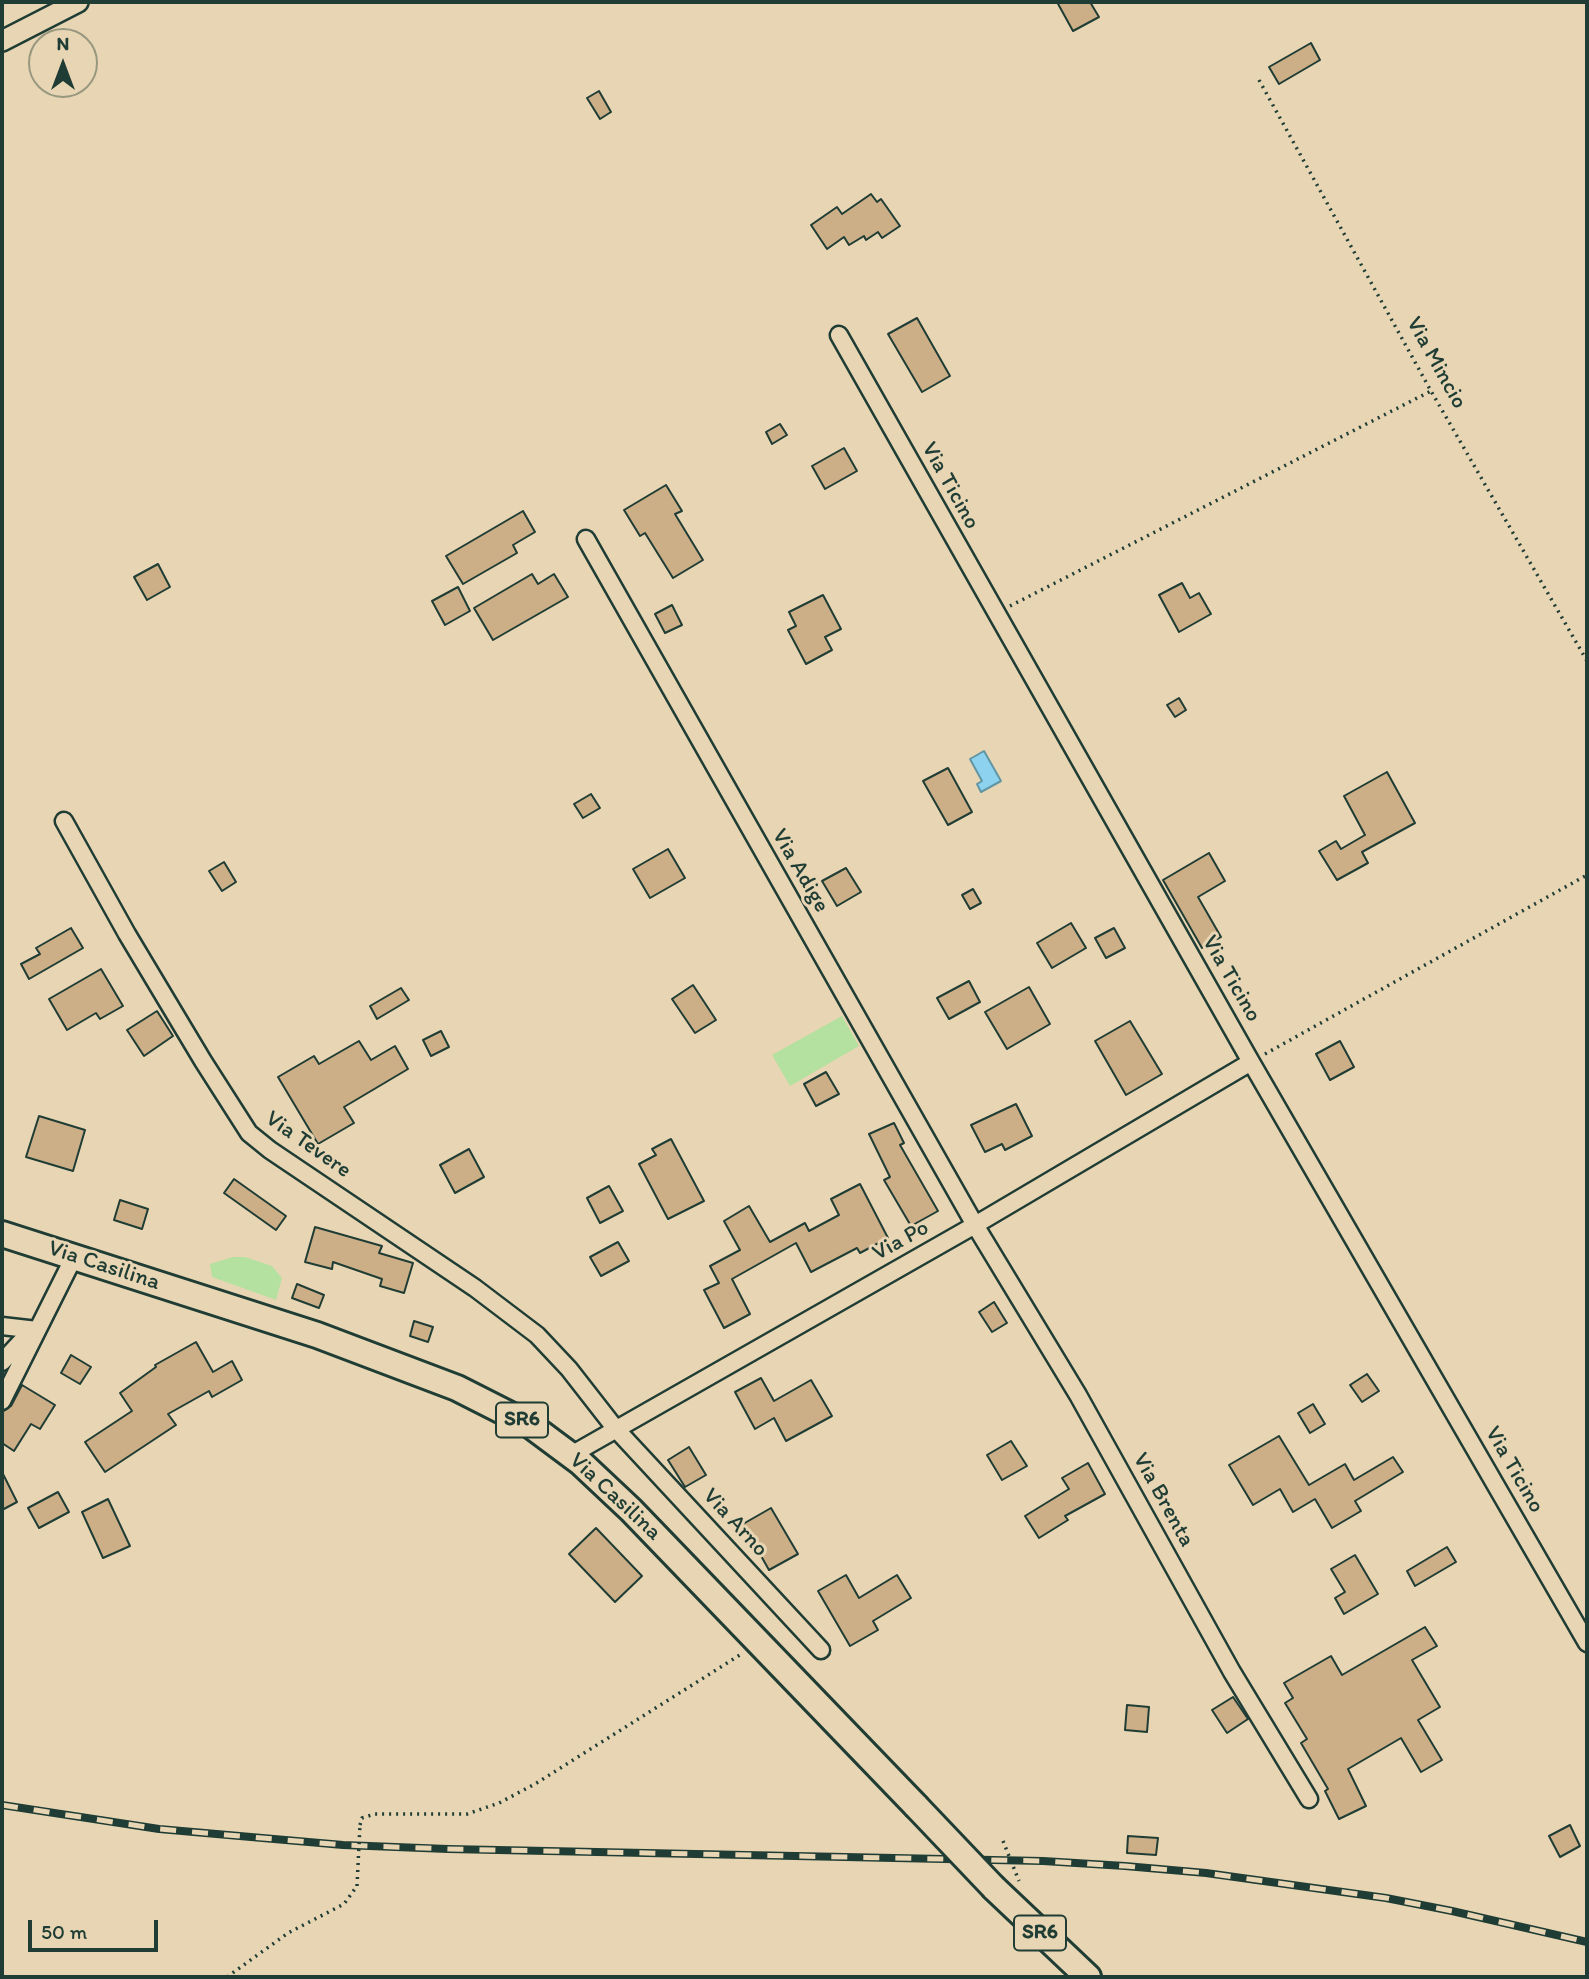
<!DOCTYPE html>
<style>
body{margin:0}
#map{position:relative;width:1589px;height:1979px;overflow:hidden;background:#e8d5b3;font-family:Itim,sans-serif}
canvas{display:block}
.frame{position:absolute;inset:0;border:4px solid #1f3d34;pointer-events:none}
.north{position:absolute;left:28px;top:28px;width:70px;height:70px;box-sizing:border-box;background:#e8d5b3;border:2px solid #989880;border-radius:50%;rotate:0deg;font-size:19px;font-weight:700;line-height:28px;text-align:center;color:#1f3d34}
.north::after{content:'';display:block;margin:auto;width:24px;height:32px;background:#1f3d34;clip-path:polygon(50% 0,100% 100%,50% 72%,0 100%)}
.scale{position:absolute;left:28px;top:1920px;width:130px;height:32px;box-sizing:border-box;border:4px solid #1f3d34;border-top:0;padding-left:9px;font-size:21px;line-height:24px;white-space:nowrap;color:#1f3d34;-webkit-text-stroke:5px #e8d5b3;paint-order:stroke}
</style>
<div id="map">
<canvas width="1589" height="1979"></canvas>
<div class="frame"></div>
<div class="north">N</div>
<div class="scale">50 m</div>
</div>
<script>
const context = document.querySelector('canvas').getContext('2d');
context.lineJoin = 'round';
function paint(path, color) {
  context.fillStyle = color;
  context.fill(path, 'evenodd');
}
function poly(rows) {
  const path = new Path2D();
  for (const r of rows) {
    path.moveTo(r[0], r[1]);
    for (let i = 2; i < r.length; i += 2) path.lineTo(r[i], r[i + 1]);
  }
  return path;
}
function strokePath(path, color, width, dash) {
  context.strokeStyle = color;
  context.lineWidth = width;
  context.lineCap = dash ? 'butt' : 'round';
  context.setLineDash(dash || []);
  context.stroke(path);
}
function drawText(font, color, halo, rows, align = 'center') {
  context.font = font + ' Itim,sans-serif';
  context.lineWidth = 6;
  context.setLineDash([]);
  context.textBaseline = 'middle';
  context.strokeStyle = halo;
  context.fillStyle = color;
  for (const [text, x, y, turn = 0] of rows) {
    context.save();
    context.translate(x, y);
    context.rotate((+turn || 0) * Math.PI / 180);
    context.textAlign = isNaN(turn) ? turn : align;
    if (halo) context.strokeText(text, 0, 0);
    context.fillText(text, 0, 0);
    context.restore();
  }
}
const green = poly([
 [842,1016,859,1046,790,1086,772,1055],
 [233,1257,245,1257,272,1266,282,1278,276,1300,212,1277,210,1264]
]);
const water = poly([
 [984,751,1001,781,981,792,977,784,982,781,970,759,984,751]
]);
const building = poly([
 [1057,2,1090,2,1099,17,1073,31,1057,2],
 [1311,43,1320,60,1279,84,1269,67,1311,43],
 [599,91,611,112,600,119,587,98,599,91],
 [871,194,877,202,881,199,900,226,882,238,878,232,866,240,864,236,849,245,844,237,827,249,811,225,837,207,842,214,871,194],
 [917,318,950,376,922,392,888,334,917,318],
 [780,424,787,435,772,444,766,432,780,424],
 [844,448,857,471,825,489,812,466,844,448],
 [666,485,682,511,675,514,703,560,673,578,645,533,640,536,624,510,666,485],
 [523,511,535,532,513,545,517,553,463,584,446,556,523,511],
 [158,564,170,587,147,600,134,577,158,564],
 [532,574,538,584,554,574,568,597,493,640,474,608,532,574],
 [1182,583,1190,598,1199,593,1211,614,1179,632,1159,595,1182,583],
 [458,587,470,611,445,625,432,601,458,587],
 [823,595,841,629,825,637,832,650,806,664,788,630,796,626,789,612,823,595],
 [672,605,682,625,665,633,655,614,672,605],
 [1179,698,1186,710,1175,717,1167,705,1179,698],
 [948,768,972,812,948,825,923,781,948,768],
 [1387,772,1415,823,1362,852,1368,863,1337,880,1319,851,1336,841,1341,849,1365,835,1344,796,1387,772],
 [591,794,600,808,583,818,574,804,591,794],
 [668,849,685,878,650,898,633,869,668,849],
 [1209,853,1225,881,1198,897,1221,937,1202,948,1163,880,1209,853],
 [224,862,236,882,222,891,209,871,224,862],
 [846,868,861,892,837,906,822,881,846,868],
 [973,889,981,903,970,909,962,895,973,889],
 [1071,923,1086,948,1052,968,1037,943,1071,923],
 [71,928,83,948,29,979,21,964,40,954,36,948,71,928],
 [1114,928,1125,948,1106,958,1095,938,1114,928],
 [101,969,123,1006,100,1019,96,1013,67,1030,49,999,101,969],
 [969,981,980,1002,949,1019,937,998,969,981],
 [693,985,716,1020,695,1033,672,999,693,985],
 [1029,987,1050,1024,1007,1049,985,1012,1029,987],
 [401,988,409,1000,377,1019,370,1006,401,988],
 [157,1011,173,1036,144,1056,127,1030,157,1011],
 [1130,1021,1162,1074,1126,1095,1095,1041,1130,1021],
 [441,1031,449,1047,431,1056,423,1040,441,1031],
 [359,1041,371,1060,395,1046,408,1069,344,1107,354,1123,318,1144,278,1077,314,1056,319,1064,359,1041],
 [1340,1041,1354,1067,1330,1080,1316,1054,1340,1041],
 [826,1072,839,1094,816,1106,804,1084,826,1072],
 [1016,1104,1032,1136,1005,1150,1002,1144,985,1152,971,1125,1016,1104],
 [39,1116,85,1130,73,1171,26,1157,39,1116],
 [894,1123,904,1143,900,1145,938,1211,911,1226,884,1180,890,1177,869,1134,894,1123],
 [671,1139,704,1201,668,1219,639,1164,656,1155,652,1149,671,1139],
 [469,1149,484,1177,455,1193,440,1165,469,1149],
 [234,1179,286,1216,276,1230,224,1193,234,1179],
 [860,1184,888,1238,860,1253,857,1248,811,1272,796,1243,732,1279,750,1314,724,1328,704,1290,719,1283,710,1266,740,1250,724,1221,749,1206,770,1242,805,1223,809,1231,839,1215,831,1199,860,1184],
 [609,1186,623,1211,600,1223,587,1198,609,1186],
 [120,1200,148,1209,142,1229,114,1220,120,1200],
 [315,1227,382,1246,379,1253,413,1263,404,1293,380,1286,382,1279,333,1262,332,1269,305,1262,315,1227],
 [618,1242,629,1261,601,1276,590,1257,618,1242],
 [297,1284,324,1295,319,1308,292,1298,297,1284],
 [994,1302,1007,1323,992,1332,979,1312,994,1302],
 [414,1321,433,1327,428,1342,410,1336,414,1321],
 [196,1342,213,1372,232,1361,242,1380,212,1397,209,1391,168,1414,176,1425,105,1472,85,1442,132,1411,120,1393,156,1367,155,1365,196,1342],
 [71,1355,91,1367,80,1384,61,1373,71,1355],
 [1367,1374,1379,1391,1362,1402,1350,1385,1367,1374],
 [761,1378,774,1401,811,1380,832,1416,786,1441,774,1418,755,1429,735,1392,761,1378],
 [22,1385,55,1405,40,1429,31,1424,14,1451,2,1443,2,1412,11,1406,22,1385],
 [1313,1404,1325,1424,1310,1433,1298,1413,1313,1404],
 [1279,1436,1309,1485,1345,1464,1354,1480,1393,1457,1403,1472,1355,1501,1361,1511,1332,1528,1315,1499,1293,1512,1280,1489,1253,1505,1229,1465,1279,1436],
 [1011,1441,1027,1466,1002,1480,987,1455,1011,1441],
 [689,1447,706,1475,685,1487,668,1460,689,1447],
 [1088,1463,1105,1494,1065,1516,1068,1520,1039,1538,1025,1516,1069,1489,1062,1478,1088,1463],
 [2,1472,17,1502,2,1510,2,1472],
 [58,1492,69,1512,39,1528,28,1508,58,1492],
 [108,1499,130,1546,103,1558,82,1512,108,1499],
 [771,1508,798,1554,769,1570,743,1524,771,1508],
 [596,1528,642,1576,615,1602,569,1554,596,1528],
 [1447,1547,1456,1562,1415,1586,1407,1571,1447,1547],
 [1355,1555,1378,1594,1344,1614,1335,1598,1345,1592,1331,1569,1355,1555],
 [846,1575,859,1598,897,1575,911,1598,873,1621,878,1630,850,1646,818,1591,846,1575],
 [1425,1627,1437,1646,1412,1660,1440,1707,1418,1720,1442,1760,1421,1772,1401,1738,1348,1769,1366,1806,1339,1819,1325,1791,1328,1789,1301,1743,1307,1739,1285,1703,1293,1698,1284,1683,1331,1656,1342,1675,1425,1627],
 [1233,1697,1248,1719,1227,1733,1212,1710,1233,1697],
 [1127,1705,1149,1707,1147,1732,1125,1730,1127,1705],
 [1570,1825,1580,1846,1560,1857,1549,1836,1570,1825],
 [1128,1836,1158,1838,1156,1855,1127,1853,1128,1836]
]);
const path = poly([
 [1259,80,1431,391,1587,661],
 [1010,606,1431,391],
 [1265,1054,1587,875],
 [360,1825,362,1818,375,1814,467,1814,499,1803,535,1784,743,1653],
 [227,1977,288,1933,344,1904,357,1886]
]);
const minor = poly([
 [839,335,1251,1062,1587,1643],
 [586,539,975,1225,1078,1395,1232,1672,1309,1799],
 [64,821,127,934,203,1061,249,1133,270,1150,475,1288,537,1335,569,1369,615,1428,821,1650],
 [2,1326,37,1330],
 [2,1362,30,1332],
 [2,1401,74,1257],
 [571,1455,975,1225,1251,1062]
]);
const tertiary = poly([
 [2,41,78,2]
]);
const primary = poly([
 [2,1234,317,1335,457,1388,530,1425,581,1463,631,1510,916,1806],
 [994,1888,1088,1977]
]);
const rail = poly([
 [2,1805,159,1829,343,1845,448,1849,1043,1861,1125,1866,1206,1873,1386,1898,1452,1911,1587,1942]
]);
const pathBridge = poly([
 [1003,1841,1019,1881],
 [357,1886,360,1825]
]);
const primaryBridge = poly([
 [916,1806,994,1888]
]);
const shields = [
 [522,1420,52],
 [1040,1933,52]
];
const shieldNames = [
 ["SR6",522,1420],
 ["SR6",1040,1933]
];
const streetNames = [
 ["Via Mincio",1436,363,61],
 ["Via Ticino",950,486,61],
 ["Via Adige",800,871,60],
 ["Via Ticino",1231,979,60],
 ["Via Tevere",308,1145,35],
 ["Via Po",901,1241,-29],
 ["Via Casilina",104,1266,18],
 ["Via Ticino",1514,1470,60],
 ["Via Casilina",615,1497,43],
 ["Via Brenta",1163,1500,61],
 ["Via Arno",735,1523,47]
];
paint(green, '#b4e19f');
paint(water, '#8dd2ef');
strokePath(water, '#6196a4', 2);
paint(building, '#ccae87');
strokePath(building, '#1f3d34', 2);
strokePath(minor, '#1f3d34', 21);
strokePath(tertiary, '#1f3d34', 24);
strokePath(primary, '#1f3d34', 30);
strokePath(path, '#1f3d34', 3.5, [2, 5]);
strokePath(minor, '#e8d5b3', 16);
strokePath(tertiary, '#e8d5b3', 19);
strokePath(primary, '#e8d5b3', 24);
strokePath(rail, '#1f3d34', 8);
strokePath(rail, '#e8d5b3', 5, [16]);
strokePath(primaryBridge, '#1f3d34', 30, []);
strokePath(pathBridge, '#1f3d34', 3.5, [2, 5]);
strokePath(primaryBridge, '#e8d5b3', 24);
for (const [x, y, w] of shields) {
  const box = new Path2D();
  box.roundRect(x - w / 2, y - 17.5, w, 35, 5);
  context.fillStyle = '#e8d5b3';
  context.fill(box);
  strokePath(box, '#1f3d34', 2);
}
drawText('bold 21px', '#1f3d34', null, shieldNames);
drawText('23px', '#1f3d34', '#e8d5b3', streetNames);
</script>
